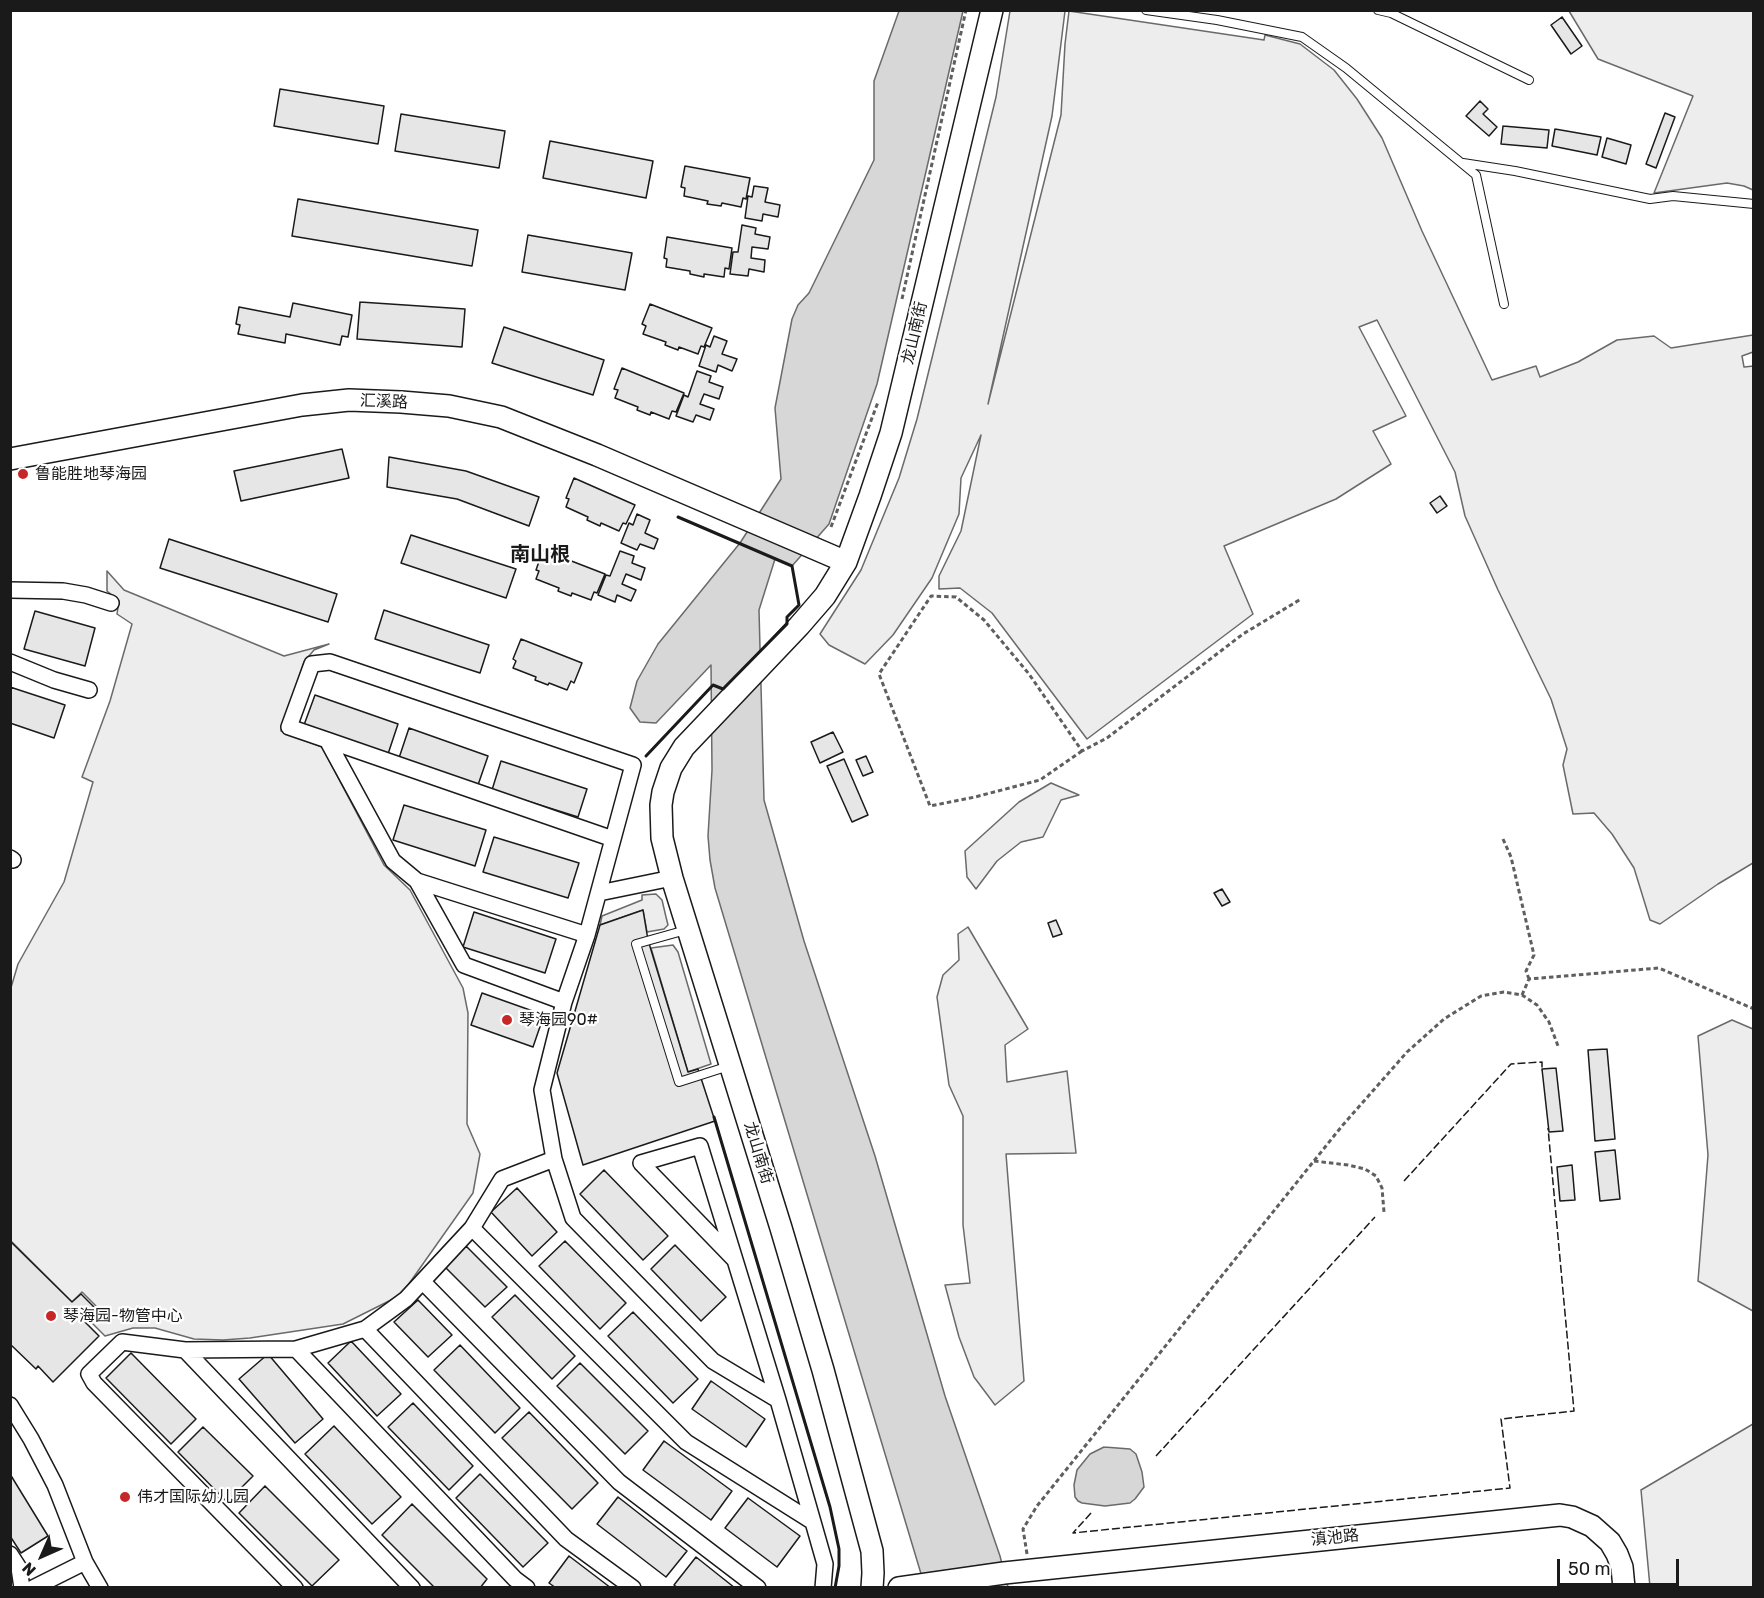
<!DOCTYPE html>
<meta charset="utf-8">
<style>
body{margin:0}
#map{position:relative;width:1764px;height:1598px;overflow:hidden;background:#fff;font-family:Rubik,sans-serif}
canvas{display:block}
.frame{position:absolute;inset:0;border:12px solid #1a1a1a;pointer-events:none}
.north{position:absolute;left:12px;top:1526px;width:60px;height:60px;-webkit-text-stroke:4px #fff;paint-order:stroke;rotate:225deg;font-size:16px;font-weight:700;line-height:24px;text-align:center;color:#1a1a1a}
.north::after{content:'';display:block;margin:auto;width:21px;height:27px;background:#1a1a1a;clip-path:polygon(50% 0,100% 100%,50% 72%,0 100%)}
.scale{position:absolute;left:1557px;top:1559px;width:122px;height:27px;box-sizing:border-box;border:3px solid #1a1a1a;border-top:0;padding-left:8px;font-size:18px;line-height:21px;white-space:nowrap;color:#1a1a1a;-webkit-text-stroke:4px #fff;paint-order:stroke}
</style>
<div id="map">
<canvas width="1764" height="1598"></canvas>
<div class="frame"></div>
<div class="north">N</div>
<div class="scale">50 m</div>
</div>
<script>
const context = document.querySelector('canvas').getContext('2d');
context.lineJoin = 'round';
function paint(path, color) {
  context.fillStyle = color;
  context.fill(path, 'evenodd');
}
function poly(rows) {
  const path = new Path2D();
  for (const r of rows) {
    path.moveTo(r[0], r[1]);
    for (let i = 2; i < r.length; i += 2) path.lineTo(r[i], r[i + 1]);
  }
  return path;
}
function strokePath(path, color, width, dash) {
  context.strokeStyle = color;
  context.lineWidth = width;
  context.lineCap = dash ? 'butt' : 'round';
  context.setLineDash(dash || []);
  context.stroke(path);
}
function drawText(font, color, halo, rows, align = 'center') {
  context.font = font + ' Rubik,"Noto Sans SC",sans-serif';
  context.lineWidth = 4.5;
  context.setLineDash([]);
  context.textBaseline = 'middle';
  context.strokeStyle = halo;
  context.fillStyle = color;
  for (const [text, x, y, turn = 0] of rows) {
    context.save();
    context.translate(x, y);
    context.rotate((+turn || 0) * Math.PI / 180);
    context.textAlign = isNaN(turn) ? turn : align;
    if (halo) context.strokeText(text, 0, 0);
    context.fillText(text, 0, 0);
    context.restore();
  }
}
const built = poly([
 [1010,11,1065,11,1052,116,988,404,1061,115,1065,44,1069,11,1264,40,1265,35,1300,44,1334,70,1357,99,1382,138,1422,231,1492,380,1536,366,1540,377,1578,362,1617,340,1654,336,1671,348,1753,335,1753,352,1742,356,1744,367,1754,366,1753,863,1718,884,1660,924,1650,920,1634,868,1612,834,1594,813,1573,814,1563,765,1567,749,1551,699,1498,590,1465,516,1455,472,1377,320,1359,327,1406,416,1373,431,1391,464,1336,499,1224,546,1253,614,1087,739,992,613,960,588,939,589,939,576,961,531,981,435,961,478,959,514,932,578,893,635,865,664,829,645,820,634,861,570,899,478,917,419,996,97,1010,11],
 [1569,11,1753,11,1753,190,1744,186,1727,183,1654,193,1693,96,1598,59,1569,11],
 [107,571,124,590,284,656,329,644,314,650,304,662,281,731,322,747,384,865,410,890,463,988,468,1013,467,1124,480,1154,473,1193,401,1295,343,1324,250,1338,223,1340,194,1339,155,1328,133,1328,105,1336,89,1320,99,1309,82,1292,72,1302,11,1241,10,991,18,964,64,882,93,782,82,777,110,701,132,624,117,614,119,601,107,591,107,571],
 [1051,783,1079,795,1061,800,1043,837,1021,842,997,861,976,889,967,877,965,851,1019,802,1051,783],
 [656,894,662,900,666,917,668,925,664,929,647,932,643,910,600,925,602,916,642,900,642,895,656,894],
 [968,927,1028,1029,1005,1045,1007,1082,1067,1071,1076,1153,1006,1154,1024,1381,995,1405,974,1377,959,1337,945,1285,970,1283,963,1225,963,1116,949,1085,937,997,943,975,959,960,958,934,968,927],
 [673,945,678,952,711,1064,688,1072,651,948,673,945],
 [1732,1020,1753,1029,1753,1311,1698,1281,1708,1155,1698,1036,1732,1020],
 [1753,1424,1753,1587,1650,1587,1641,1490,1753,1424]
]);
const water = poly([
 [899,11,963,11,877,384,829,524,792,566,775,559,759,610,764,800,804,941,875,1156,945,1396,1000,1556,1008,1587,925,1587,715,888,710,860,708,836,712,770,711,665,656,723,640,722,630,708,637,681,658,644,740,543,781,479,775,408,792,319,798,305,809,293,874,160,874,81,899,11],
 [1104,1447,1130,1449,1136,1454,1142,1472,1144,1487,1135,1499,1130,1503,1105,1506,1082,1503,1078,1501,1075,1497,1074,1485,1077,1470,1090,1454,1104,1447]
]);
const building = poly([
 [1562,17,1582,46,1571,54,1551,25,1562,17],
 [280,89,384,106,378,144,274,126,280,89],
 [1480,101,1488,109,1483,114,1497,127,1489,136,1466,116,1480,101],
 [1665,113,1675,117,1656,168,1646,164,1665,113],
 [401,114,505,131,499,168,395,151,401,114],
 [1503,126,1549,130,1547,148,1501,144,1503,126],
 [1555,129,1601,137,1597,155,1552,146,1555,129],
 [1607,138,1631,145,1626,164,1602,157,1607,138],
 [550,141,653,161,646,198,543,178,550,141],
 [685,166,750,178,746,199,743,198,741,207,722,203,721,206,707,204,708,201,684,196,685,188,681,187,685,166],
 [754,186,768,188,765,202,780,205,778,217,763,214,762,221,745,218,748,196,752,197,754,186],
 [298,199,478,230,472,266,292,236,298,199],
 [742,225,756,228,755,234,770,237,768,249,752,247,751,258,765,260,764,272,749,269,748,276,730,274,733,252,738,252,742,225],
 [528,235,632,253,625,290,522,272,528,235],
 [667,237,732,248,729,269,725,268,724,277,704,274,704,277,690,274,690,271,666,267,667,259,664,258,667,237],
 [360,302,465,309,462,347,357,339,360,302],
 [293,303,352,315,348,337,342,336,340,345,286,334,285,343,238,334,240,325,236,324,239,307,290,317,293,303],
 [650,304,712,328,704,347,701,346,698,354,679,347,678,350,665,345,666,342,643,334,646,326,642,324,650,304],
 [504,327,604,360,593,395,492,363,504,327],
 [714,336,727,341,722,354,737,359,732,371,718,365,716,372,699,366,706,345,710,347,714,336],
 [622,368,684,393,676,412,672,411,669,419,651,412,650,415,637,410,638,407,615,398,618,390,614,389,622,368],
 [697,371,711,376,709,382,723,387,719,399,704,394,700,404,714,409,710,420,696,415,693,422,676,416,684,395,688,397,697,371],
 [342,449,349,478,241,501,234,471,342,449],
 [389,457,466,471,539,497,529,526,457,499,387,487,389,457],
 [574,478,635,505,626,524,623,523,619,531,601,523,600,526,587,520,588,517,566,507,569,499,566,498,574,478],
 [1440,496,1447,506,1437,513,1430,503,1440,496],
 [637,514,650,520,645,533,658,539,654,549,640,544,637,550,621,543,629,523,633,525,637,514],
 [411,535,516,569,506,598,401,563,411,535],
 [169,539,337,594,328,622,160,568,169,539],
 [543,550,605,574,597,593,594,592,591,600,572,593,571,596,558,591,559,588,536,579,539,571,536,570,543,550],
 [620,551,634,556,632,563,645,568,641,580,626,574,622,584,636,590,631,601,617,595,615,602,598,595,606,575,610,576,620,551],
 [384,610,489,645,480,673,375,639,384,610],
 [35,611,95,628,85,666,24,649,35,611],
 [521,639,582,663,574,683,571,681,567,690,549,683,548,685,535,680,536,677,513,668,516,661,513,659,521,639],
 [10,687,65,705,54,738,10,723,10,687],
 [315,695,398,724,388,754,304,725,315,695],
 [409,728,488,756,478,785,399,758,409,728],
 [833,732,843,752,820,763,811,742,833,732],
 [866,756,873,772,863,776,856,760,866,756],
 [844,759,868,815,852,822,827,766,844,759],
 [501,761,587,789,578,817,492,790,501,761],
 [404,805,486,830,475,866,393,840,404,805],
 [494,837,579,863,568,898,483,872,494,837],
 [1222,889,1230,902,1222,906,1214,893,1222,889],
 [643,910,648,940,688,1072,698,1069,715,1121,583,1165,557,1073,600,925,643,910],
 [474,912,556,939,545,973,463,947,474,912],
 [1056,920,1062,934,1053,937,1048,923,1056,920],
 [482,993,544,1015,533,1047,471,1025,482,993],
 [1607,1049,1615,1139,1595,1141,1588,1050,1607,1049],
 [1556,1068,1563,1131,1549,1132,1542,1069,1556,1068],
 [1615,1150,1620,1199,1600,1201,1595,1152,1615,1150],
 [1572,1165,1575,1200,1560,1201,1557,1167,1572,1165],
 [604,1170,668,1236,643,1260,580,1194,604,1170],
 [517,1188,557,1232,532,1256,491,1212,517,1188],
 [10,1241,72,1302,81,1294,97,1310,85,1322,99,1336,53,1382,38,1366,36,1369,10,1344,10,1241],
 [565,1241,626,1303,600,1329,539,1266,565,1241],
 [675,1245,726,1297,701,1321,651,1269,675,1245],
 [466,1246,507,1287,485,1307,445,1267,466,1246],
 [515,1295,575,1356,552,1379,492,1317,515,1295],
 [418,1300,452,1335,428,1357,394,1322,418,1300],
 [633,1312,698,1379,673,1403,608,1336,633,1312],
 [351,1341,401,1394,377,1416,328,1363,351,1341],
 [460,1345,520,1408,495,1433,434,1370,460,1345],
 [131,1353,196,1419,171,1444,106,1378,131,1353],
 [268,1354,323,1419,295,1443,239,1379,268,1354],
 [580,1363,648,1431,625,1454,557,1386,580,1363],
 [711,1381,765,1419,746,1447,692,1409,711,1381],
 [413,1403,473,1466,449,1490,388,1427,413,1403],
 [529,1412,598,1483,572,1509,502,1438,529,1412],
 [334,1426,401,1497,372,1524,305,1454,334,1426],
 [203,1427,253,1476,227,1502,178,1452,203,1427],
 [664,1441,732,1491,711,1520,643,1470,664,1441],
 [10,1474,48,1536,21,1553,10,1536,10,1474],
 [480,1474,548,1543,523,1567,456,1498,480,1474],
 [265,1486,339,1560,312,1586,239,1513,265,1486],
 [618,1497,687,1551,666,1577,597,1524,618,1497],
 [748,1498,800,1536,777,1567,725,1528,748,1498],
 [412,1504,487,1579,480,1588,435,1588,382,1535,412,1504],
 [569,1556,611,1588,556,1588,549,1583,569,1556],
 [696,1557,735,1588,678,1588,674,1585,696,1557]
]);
const path = poly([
 [902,299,966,10],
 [831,527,878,402],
 [1082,751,1040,780,975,797,930,806,879,674,931,596,956,597,984,620,1029,674,1082,751,1107,738,1243,634,1301,599],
 [1503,839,1511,857,1534,955,1526,971,1529,979],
 [1522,995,1529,979,1659,968,1754,1009],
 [1314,1161,1348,1165,1365,1169,1376,1176,1382,1188,1384,1212],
 [1027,1554,1023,1529,1037,1506,1342,1126,1407,1052,1444,1019,1481,996,1504,992,1522,995,1537,1005,1549,1022,1558,1046]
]);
const lane = poly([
 [1146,10,1217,20,1302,37,1346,68,1476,175,1504,304],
 [1378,10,1391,13,1529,80],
 [1463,163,1515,171,1650,199,1673,196,1754,204],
 [686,930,636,944,679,1082,729,1066]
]);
const street = poly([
 [10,590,63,591,86,595,111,603],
 [10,662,54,680,89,690],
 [327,740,613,839],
 [10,858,13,860],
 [417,881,464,965,564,1002],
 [599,893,672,878],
 [554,1159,573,1218,713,1361,778,1400],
 [472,1228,686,1442,813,1522],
 [734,1259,641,1163,700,1146,778,1400,813,1522,825,1564,823,1588],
 [423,1282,619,1482,758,1588],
 [365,1329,566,1539,633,1588],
 [296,1349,515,1579,527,1588],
 [185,1350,412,1588],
 [10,1405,31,1439,55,1485,85,1562,100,1588],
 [10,1554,19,1568,22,1588],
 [33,1588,85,1562],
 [295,1588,94,1383,89,1374,122,1342,185,1350,296,1349,365,1329,406,1299,472,1228,502,1179,554,1159,542,1090,564,1002,587,935,633,765,330,662,312,664,289,727,327,740,393,861,417,881,587,935]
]);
const secondary = poly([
 [10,459,302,405,349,400,401,402,449,406,501,417,597,455,846,562],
 [872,1588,873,1573,872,1551,823,1370,781,1228,672,878,662,838,661,805,663,792,671,768,684,747,799,626,825,596,846,562,870,496,891,433,992,10],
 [899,1588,1004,1573,1560,1515,1572,1517,1592,1526,1610,1542,1617,1554,1622,1567,1624,1588]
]);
const fence = poly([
 [1404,1181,1511,1064,1542,1062,1542,1071],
 [1156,1456,1375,1217],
 [1091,1513,1073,1533,1510,1488,1501,1419,1574,1411,1548,1128]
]);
const wall = poly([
 [646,756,713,685,723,689,787,624,787,617,799,605,792,566,678,517],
 [714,1117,830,1507,839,1549,839,1566,835,1588]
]);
const markers = [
 [23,474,6,"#c62828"],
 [507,1020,6,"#c62828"],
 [51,1316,6,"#c62828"],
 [125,1497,6,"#c62828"]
];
const streetNames = [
 ["龙山南街",915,333,-77],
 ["汇溪路",384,402,2],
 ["龙山南街",758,1153,73],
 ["滇池路",1335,1538,-6]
];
const poiNames = [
 ["鲁能胜地琴海园",35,474],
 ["琴海园90#",519,1020],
 ["琴海园-物管中心",63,1316],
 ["伟才国际幼儿园",137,1497]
];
const quarterNames = [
 ["南山根",540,555]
];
paint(built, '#ededed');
strokePath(built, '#6a6a6a', 1.5);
paint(water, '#d7d7d7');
strokePath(water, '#6a6a6a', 1.5);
paint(building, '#e6e6e6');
strokePath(building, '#1a1a1a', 1.5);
strokePath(lane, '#1a1a1a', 10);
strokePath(street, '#1a1a1a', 18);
strokePath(secondary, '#1a1a1a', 24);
strokePath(path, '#5f5f5f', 3, [4.5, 3]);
strokePath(lane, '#fff', 8);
strokePath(street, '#fff', 15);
strokePath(secondary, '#fff', 21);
strokePath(fence, '#1a1a1a', 1.5, [8, 3]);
strokePath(wall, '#1a1a1a', 3);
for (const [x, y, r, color] of markers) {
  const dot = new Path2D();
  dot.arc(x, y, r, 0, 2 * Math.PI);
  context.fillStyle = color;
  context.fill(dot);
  strokePath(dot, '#fff', 2);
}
drawText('16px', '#1a1a1a', '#fff', streetNames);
drawText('16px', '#1a1a1a', '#fff', poiNames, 'left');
drawText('bold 20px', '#1a1a1a', '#fff', quarterNames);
</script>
